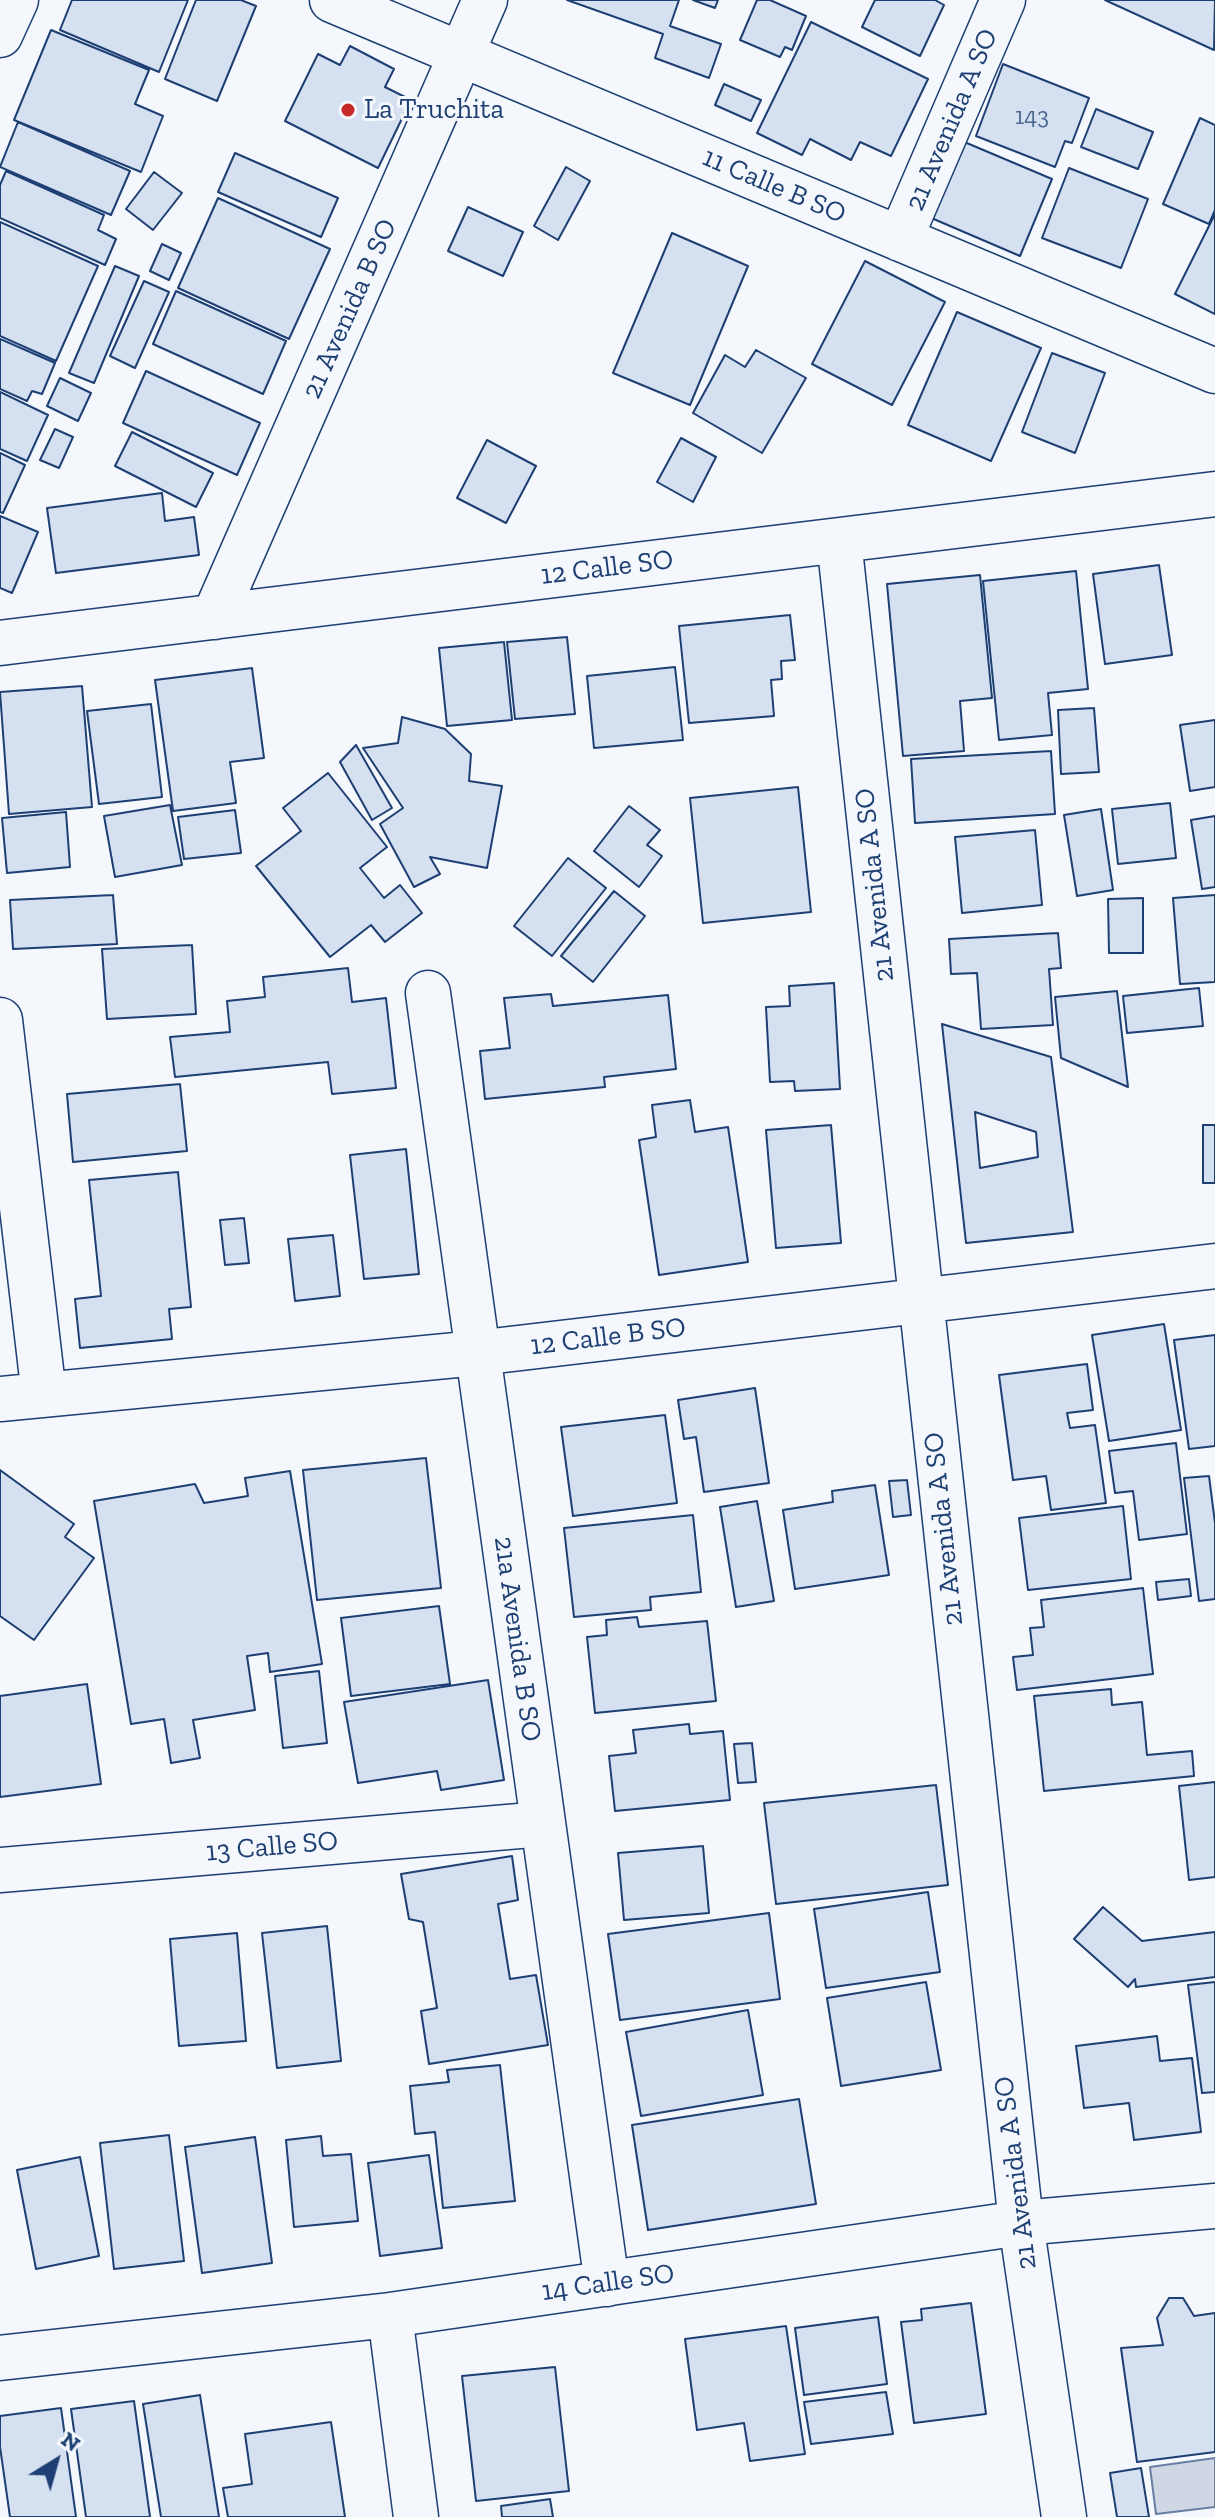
<!DOCTYPE html>
<style>
body{margin:0}
#map{position:relative;width:1215px;height:2517px;overflow:hidden;background:#f4f7fb;font-family:"Zilla Slab",serif}
canvas{display:block}
.north{position:absolute;left:16px;top:2421px;width:80px;height:80px;-webkit-text-stroke:6px #f4f7fb;paint-order:stroke;rotate:37deg;font-size:22px;font-weight:700;line-height:32px;text-align:center;color:#1d3f73}
.north::after{content:'';display:block;margin:auto;width:28px;height:36px;background:#1d3f73;clip-path:polygon(50% 0,100% 100%,50% 72%,0 100%)}
</style>
<div id="map">
<canvas width="1215" height="2517"></canvas>
<div class="north">N</div>
</div>
<script>
const context = document.querySelector('canvas').getContext('2d');
context.lineJoin = 'round';
function paint(path, color) {
  context.fillStyle = color;
  context.fill(path, 'evenodd');
}
function poly(rows) {
  const path = new Path2D();
  for (const r of rows) {
    path.moveTo(r[0], r[1]);
    for (let i = 2; i < r.length; i += 2) path.lineTo(r[i], r[i + 1]);
  }
  return path;
}
function strokePath(path, color, width, dash) {
  context.strokeStyle = color;
  context.lineWidth = width;
  context.lineCap = dash ? 'butt' : 'round';
  context.setLineDash(dash || []);
  context.stroke(path);
}
function drawText(font, color, halo, rows, align = 'center') {
  context.font = font + ' "Zilla Slab",serif';
  context.lineWidth = 6;
  context.setLineDash([]);
  context.textBaseline = 'middle';
  context.strokeStyle = halo;
  context.fillStyle = color;
  for (const [text, x, y, turn = 0] of rows) {
    context.save();
    context.translate(x, y);
    context.rotate((+turn || 0) * Math.PI / 180);
    context.textAlign = isNaN(turn) ? turn : align;
    if (halo) context.strokeText(text, 0, 0);
    context.fillText(text, 0, 0);
    context.restore();
  }
}
const water = poly([
 [1215,2458,1215,2507,1156,2514,1150,2467,1215,2458]
]);
const building = poly([
 [72,0,188,0,159,72,60,30,72,0],
 [196,0,241,0,256,6,217,101,165,79,196,0],
 [567,0,679,0,670,26,721,44,709,78,655,58,663,34,567,0],
 [693,0,718,0,715,8,693,0],
 [757,0,770,0,806,16,792,50,785,47,780,57,740,40,757,0],
 [875,0,935,0,944,5,920,56,862,27,875,0],
 [1105,0,1215,0,1214,50,1105,0],
 [811,22,928,79,891,156,860,142,851,160,810,139,802,155,757,133,811,22],
 [51,30,149,70,135,104,163,116,141,172,14,120,51,30],
 [350,46,394,69,385,87,411,100,378,168,285,121,318,54,340,65,350,46],
 [1003,64,1089,98,1072,143,1065,141,1055,167,976,136,1003,64],
 [724,84,761,100,751,121,715,105,724,84],
 [1096,109,1153,132,1138,169,1081,147,1096,109],
 [1200,118,1215,125,1215,210,1209,224,1163,204,1200,118],
 [18,122,130,171,111,215,0,167,18,122],
 [962,141,1052,179,1020,256,929,217,962,141],
 [235,153,338,198,321,237,218,192,235,153],
 [566,167,590,181,558,240,534,226,566,167],
 [1069,168,1148,199,1121,268,1042,238,1069,168],
 [6,171,104,215,98,230,116,239,105,265,0,218,0,185,6,171],
 [154,172,182,193,153,230,126,209,154,172],
 [218,198,330,249,289,339,178,288,218,198],
 [468,207,523,232,503,276,448,251,468,207],
 [1215,214,1215,314,1175,294,1215,214],
 [0,222,98,266,56,361,0,336,0,222],
 [672,233,748,266,690,405,613,373,672,233],
 [162,244,181,253,169,280,150,271,162,244],
 [865,261,945,302,892,405,812,364,865,261],
 [115,266,139,276,94,383,69,373,115,266],
 [144,281,169,292,135,368,110,356,144,281],
 [176,291,286,341,263,394,153,344,176,291],
 [957,312,1041,348,991,461,908,425,957,312],
 [0,339,55,363,42,394,32,391,27,401,0,389,0,339],
 [756,350,806,378,762,453,693,413,725,355,745,367,756,350],
 [1052,353,1105,373,1075,453,1022,432,1052,353],
 [146,371,260,423,237,475,123,423,146,371],
 [60,378,91,393,78,421,47,406,60,378],
 [0,392,48,415,27,461,0,449,0,392],
 [55,429,73,437,59,468,40,460,55,429],
 [132,432,213,473,196,507,115,466,132,432],
 [681,438,716,457,693,502,657,482,681,438],
 [487,440,536,466,506,523,457,498,487,440],
 [0,453,25,465,3,513,0,512,0,453],
 [162,493,165,521,194,517,199,555,56,573,47,508,162,493],
 [0,516,38,532,12,593,0,588,0,516],
 [1159,565,1172,655,1105,664,1093,574,1159,565],
 [1076,571,1088,689,1048,693,1052,735,999,740,983,581,1076,571],
 [980,575,992,698,960,701,964,751,903,756,887,584,980,575],
 [790,615,795,660,781,661,782,679,771,680,774,716,689,723,679,626,790,615],
 [567,637,575,714,515,719,507,642,567,637],
 [504,642,512,720,447,726,439,648,504,642],
 [675,667,683,740,594,748,587,676,675,667],
 [252,668,264,758,230,762,236,803,173,811,155,680,252,668],
 [82,686,92,807,9,814,0,692,82,686],
 [151,704,162,797,99,804,87,711,151,704],
 [1094,708,1099,772,1061,774,1058,710,1094,708],
 [402,717,445,729,471,754,469,781,502,786,487,868,430,857,440,874,414,887,380,824,403,808,363,748,398,743,402,717],
 [1215,720,1215,787,1190,791,1180,725,1215,720],
 [356,745,392,808,372,820,340,762,356,745],
 [1051,751,1055,814,915,823,911,759,1051,751],
 [328,773,387,847,360,868,384,898,400,885,422,913,385,942,371,925,330,957,256,866,301,831,283,808,328,773],
 [798,787,811,912,703,923,690,798,798,787],
 [1170,803,1176,858,1118,864,1112,809,1170,803],
 [170,805,182,865,115,877,104,816,170,805],
 [629,806,660,830,647,845,662,856,639,887,594,851,629,806],
 [1101,809,1113,890,1077,896,1064,815,1101,809],
 [235,810,241,853,184,859,178,817,235,810],
 [66,812,70,867,7,873,2,818,66,812],
 [1215,816,1215,887,1202,889,1191,820,1215,816],
 [1035,830,1042,905,962,913,955,837,1035,830],
 [568,858,606,888,552,956,514,926,568,858],
 [614,891,645,916,593,982,561,956,614,891],
 [113,895,117,944,13,949,10,900,113,895],
 [1215,895,1215,982,1180,984,1173,898,1215,895],
 [1143,898,1143,953,1109,953,1108,899,1143,898],
 [1058,933,1061,968,1049,969,1053,1025,981,1029,977,973,951,974,949,939,1058,933],
 [192,945,196,1014,107,1019,102,949,192,945],
 [348,968,352,1002,386,998,396,1088,332,1094,328,1062,175,1077,170,1037,230,1032,227,1001,265,997,263,977,348,968],
 [834,983,840,1089,795,1091,794,1081,770,1082,766,1007,790,1006,789,986,834,983],
 [1199,988,1203,1026,1127,1033,1123,996,1199,988],
 [1117,991,1128,1087,1061,1058,1055,997,1117,991],
 [551,994,553,1006,668,995,676,1069,604,1077,605,1087,485,1099,480,1051,510,1048,504,998,551,994],
 [942,1024,1051,1057,1073,1232,966,1243,942,1024],
 [975,1112,1036,1132,1038,1157,980,1168,975,1112],
 [180,1084,187,1151,73,1162,67,1094,180,1084],
 [690,1100,695,1132,728,1127,748,1262,659,1275,639,1140,656,1137,652,1105,690,1100],
 [831,1125,841,1243,776,1248,766,1130,831,1125],
 [1203,1125,1215,1125,1215,1183,1203,1183,1203,1125],
 [406,1149,419,1274,364,1279,350,1155,406,1149],
 [178,1172,191,1307,169,1309,172,1339,80,1348,75,1299,101,1296,89,1180,178,1172],
 [244,1218,249,1263,225,1265,220,1220,244,1218],
 [333,1235,340,1296,295,1301,288,1239,333,1235],
 [1164,1324,1181,1430,1109,1441,1092,1335,1164,1324],
 [1215,1335,1215,1446,1189,1449,1174,1340,1215,1335],
 [1087,1364,1093,1410,1067,1413,1070,1428,1095,1425,1106,1503,1051,1510,1046,1476,1013,1480,999,1375,1087,1364],
 [755,1388,769,1483,704,1492,696,1437,684,1439,678,1400,755,1388],
 [665,1415,677,1503,573,1516,561,1427,665,1415],
 [1176,1443,1187,1534,1139,1540,1133,1491,1115,1493,1109,1451,1176,1443],
 [426,1458,441,1588,317,1600,303,1470,426,1458],
 [0,1470,74,1524,65,1537,94,1558,34,1640,0,1616,0,1470],
 [290,1471,322,1664,270,1672,268,1653,247,1656,255,1710,193,1720,200,1758,171,1763,164,1719,131,1724,94,1501,195,1484,204,1503,248,1496,245,1478,290,1471],
 [1209,1476,1215,1523,1215,1599,1199,1601,1184,1478,1209,1476],
 [907,1480,911,1515,893,1517,889,1481,907,1480],
 [875,1485,889,1575,795,1589,783,1510,833,1502,832,1491,875,1485],
 [757,1501,774,1601,736,1607,720,1507,757,1501],
 [1123,1506,1131,1579,1028,1590,1019,1518,1123,1506],
 [693,1515,701,1592,650,1597,651,1610,574,1617,564,1528,693,1515],
 [1189,1579,1191,1596,1158,1600,1156,1582,1189,1579],
 [1143,1588,1153,1674,1017,1690,1013,1657,1033,1655,1030,1628,1044,1627,1041,1600,1143,1588],
 [439,1606,450,1684,351,1696,341,1618,439,1606],
 [637,1617,639,1627,707,1621,716,1701,595,1713,587,1637,607,1635,606,1620,637,1617],
 [319,1671,327,1743,283,1748,275,1676,319,1671],
 [488,1680,504,1780,441,1790,437,1771,358,1783,344,1702,488,1680],
 [87,1684,101,1784,0,1797,0,1696,87,1684],
 [1111,1689,1112,1705,1142,1702,1147,1755,1192,1751,1194,1776,1044,1791,1034,1696,1111,1689],
 [689,1724,690,1734,723,1731,730,1800,615,1811,609,1756,636,1753,633,1730,689,1724],
 [752,1743,756,1782,738,1783,734,1744,752,1743],
 [1215,1782,1215,1877,1189,1880,1179,1786,1215,1782],
 [936,1785,948,1885,776,1904,764,1803,936,1785],
 [703,1846,709,1913,624,1920,618,1853,703,1846],
 [512,1856,518,1900,498,1904,510,1979,536,1975,548,2045,429,2064,421,2011,437,2008,423,1922,409,1919,401,1874,512,1856],
 [928,1892,940,1972,826,1988,814,1909,928,1892],
 [1103,1907,1142,1941,1215,1932,1215,1977,1136,1987,1135,1979,1128,1987,1074,1939,1103,1907],
 [769,1913,780,1999,620,2020,608,1934,769,1913],
 [327,1926,341,2061,277,2068,262,1933,327,1926],
 [237,1933,246,2041,179,2046,170,1939,237,1933],
 [926,1982,941,2070,841,2086,827,1998,926,1982],
 [1215,1982,1215,2092,1202,2093,1188,1985,1215,1982],
 [748,2010,763,2095,641,2116,626,2032,748,2010],
 [1157,2036,1160,2061,1192,2058,1201,2132,1134,2140,1129,2103,1084,2108,1076,2046,1157,2036],
 [500,2065,515,2201,443,2208,435,2132,415,2134,410,2086,449,2082,447,2070,500,2065],
 [799,2099,816,2204,648,2230,632,2125,799,2099],
 [169,2135,184,2261,114,2269,100,2143,169,2135],
 [321,2136,323,2156,351,2154,358,2221,294,2227,286,2140,321,2136],
 [255,2137,272,2263,202,2273,185,2147,255,2137],
 [429,2155,442,2248,380,2256,368,2163,429,2155],
 [80,2157,99,2256,36,2269,17,2170,80,2157],
 [1169,2298,1183,2298,1194,2316,1215,2313,1215,2452,1137,2462,1121,2348,1163,2345,1157,2318,1169,2298],
 [971,2303,986,2414,914,2423,901,2322,922,2320,921,2309,971,2303],
 [878,2317,887,2384,804,2395,795,2328,878,2317],
 [786,2326,805,2454,750,2461,744,2423,697,2430,685,2339,786,2326],
 [555,2367,569,2491,476,2501,462,2376,555,2367],
 [886,2392,893,2434,811,2444,804,2402,886,2392],
 [200,2395,219,2517,161,2517,143,2404,200,2395],
 [134,2401,150,2517,86,2517,71,2409,134,2401],
 [61,2408,76,2517,10,2517,0,2447,0,2416,61,2408],
 [331,2422,345,2517,228,2517,223,2488,252,2484,245,2434,331,2422],
 [1141,2468,1149,2517,1117,2517,1110,2473,1141,2468],
 [550,2499,553,2517,502,2517,501,2506,550,2499]
]);
const minor = poly([
 [332,0,1215,371],
 [0,35,16,0],
 [900,239,1003,0],
 [839,540,1021,2223,1064,2517],
 [214,617,485,0],
 [0,643,1215,494],
 [428,993,607,2284],
 [0,1020,44,1395],
 [0,1399,477,1353,1215,1266],
 [0,1870,543,1824],
 [390,2315,416,2517],
 [0,2358,390,2315,1021,2223,1215,2206]
]);
const markers = [
 [348,110,8,"#c62828"]
];
const numberNames = [
 ["143",1032,117]
];
const poiNames = [
 ["La Truchita",364,110]
];
const streetNames = [
 ["21 Avenida A SO",952,120,-67],
 ["11 Calle B SO",774,186,23],
 ["21 Avenida B SO",350,309,-66],
 ["12 Calle SO",607,568,-7],
 ["21 Avenida A SO",875,885,-96],
 ["12 Calle B SO",608,1337,-7],
 ["21 Avenida A SO",944,1529,-96],
 ["21a Avenida B SO",517,1639,82],
 ["13 Calle SO",272,1847,-5],
 ["21 Avenida A SO",1016,2173,-97],
 ["14 Calle SO",608,2283,-8]
];
paint(water, '#cfd7e4');
strokePath(water, '#687fa3', 2);
paint(building, '#d5e0f0');
strokePath(building, '#1d3f73', 2);
strokePath(minor, '#1d3f73', 47);
strokePath(minor, '#f4f7fb', 44);
for (const [x, y, r, color] of markers) {
  const dot = new Path2D();
  dot.arc(x, y, r, 0, 2 * Math.PI);
  context.fillStyle = color;
  context.fill(dot);
  strokePath(dot, '#f4f7fb', 3);
}
drawText('24px', '#4b6792', null, numberNames);
drawText('28px', '#1d3f73', '#f4f7fb', poiNames, 'left');
drawText('28px', '#1d3f73', '#f4f7fb', streetNames);
</script>
